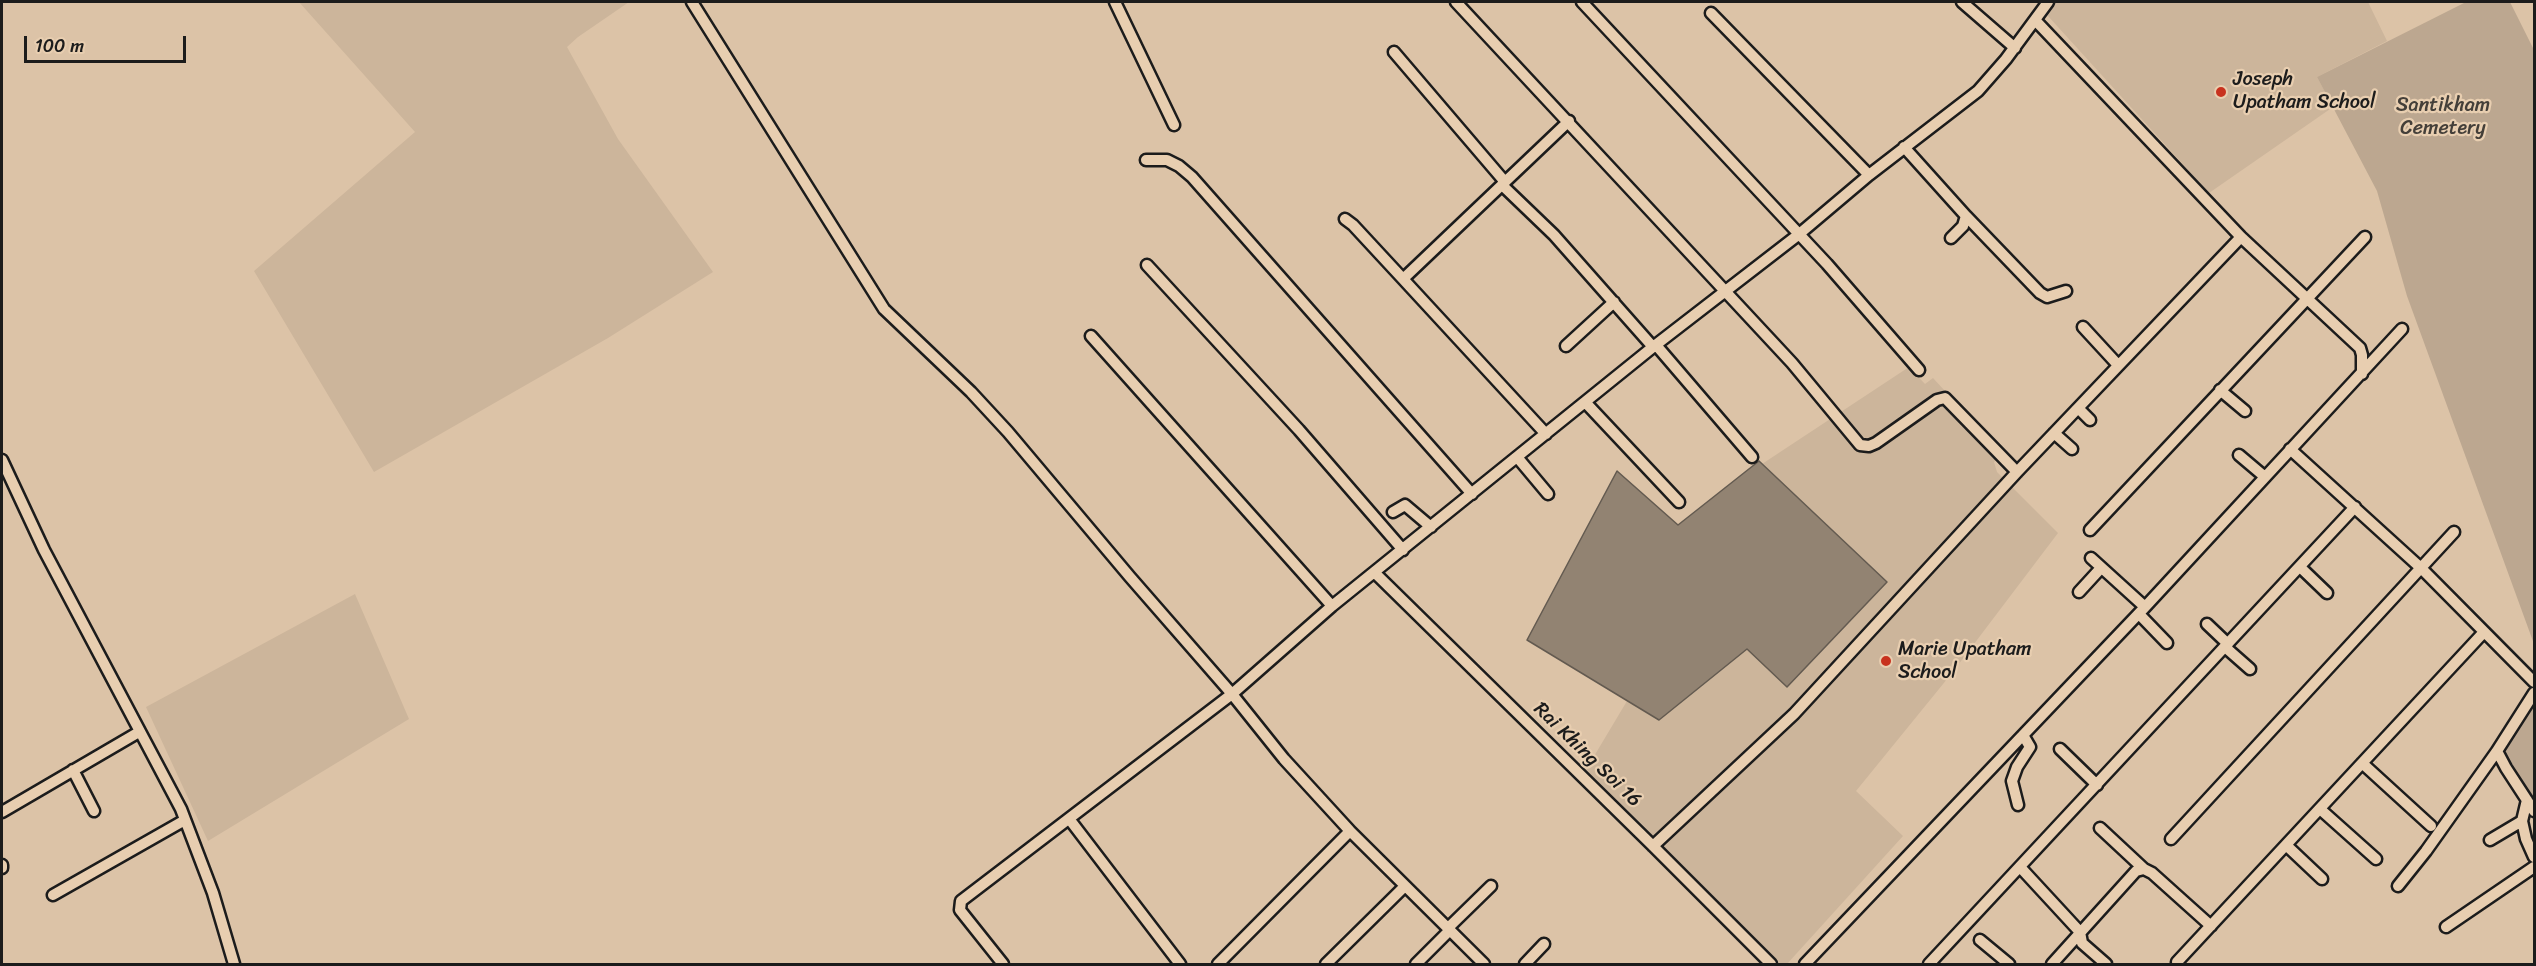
<!DOCTYPE html>
<style>
body{margin:0}
#map{position:relative;width:2536px;height:966px;overflow:hidden;background:#dcc3a7;font-family:Sriracha,sans-serif}
canvas{display:block}
.frame{position:absolute;inset:0;border:3px solid #1c1c1c;pointer-events:none}
.scale{position:absolute;left:24px;top:36px;width:162px;height:27px;box-sizing:border-box;border:3px solid #1c1c1c;border-top:0;padding-left:8px;font-size:18px;line-height:21px;white-space:nowrap;color:#1c1c1c;-webkit-text-stroke:4px #e8ceb0;paint-order:stroke}
</style>
<div id="map">
<canvas width="2536" height="966"></canvas>
<div class="frame"></div>
<div class="scale">100 m</div>
</div>
<script>
const context = document.querySelector('canvas').getContext('2d');
context.lineJoin = 'round';
function paint(path, color) {
  context.fillStyle = color;
  context.fill(path, 'evenodd');
}
function poly(rows) {
  const path = new Path2D();
  for (const r of rows) {
    path.moveTo(r[0], r[1]);
    for (let i = 2; i < r.length; i += 2) path.lineTo(r[i], r[i + 1]);
  }
  return path;
}
function strokePath(path, color, width, dash) {
  context.strokeStyle = color;
  context.lineWidth = width;
  context.lineCap = dash ? 'butt' : 'round';
  context.setLineDash(dash || []);
  context.stroke(path);
}
function drawText(font, color, halo, rows, align = 'center') {
  context.font = font + ' Sriracha,sans-serif';
  context.lineWidth = 4.5;
  context.setLineDash([]);
  context.textBaseline = 'middle';
  context.strokeStyle = halo;
  context.fillStyle = color;
  for (const [text, x, y, turn = 0] of rows) {
    context.save();
    context.translate(x, y);
    context.rotate((+turn || 0) * Math.PI / 180);
    context.textAlign = isNaN(turn) ? turn : align;
    if (halo) context.strokeText(text, 0, 0);
    context.fillText(text, 0, 0);
    context.restore();
  }
}
const built = poly([
 [299,2,629,2,578,37,567,47,618,139,713,272,608,338,374,472,254,271,415,132],
 [2038,2,2368,2,2387,41,2317,77,2333,107,2209,193,2038,5],
 [1909,367,1925,384,1933,378,2003,454,1994,462,1997,472,2058,533,1952,673,1856,791,1903,836,1787,964,1781,964,1653,846,1584,773,1627,701,1659,720,1747,648,1887,582,1762,464],
 [355,594,409,719,208,841,146,707]
]);
const green = poly([
 [2466,2,2510,2,2534,50,2534,644,2407,296,2377,191,2317,77],
 [2534,701,2534,806,2505,762,2503,748]
]);
const water = poly([
 [1759,461,1887,582,1787,687,1747,649,1659,720,1527,640,1617,471,1678,525,1759,461]
]);
const minor = poly([
 [692,2,884,309,971,392,1008,432,1130,577,1232,694,1284,759,1350,831,1484,964],
 [1115,2,1174,125],
 [1456,2,1792,363,1860,445,1869,446,1876,443,1937,400,1945,398,2017,472],
 [1582,2,1827,264,1919,370],
 [1962,2,2015,48],
 [1711,13,1869,175],
 [2035,20,2241,237,2360,348,2362,355,2362,374],
 [1394,52,1505,182],
 [1904,147,1966,216,1963,226,1951,238],
 [1146,160,1167,160,1179,166,1192,177,1472,494],
 [1502,185,1554,235,1653,347],
 [1966,216,2040,293,2047,297,2066,291],
 [1345,219,1353,225,1403,279],
 [1147,265,1299,430,1403,550],
 [2083,327,2118,365],
 [1091,336,1332,606],
 [1656,345,1752,457],
 [1566,346,1614,302],
 [2220,390,2245,411],
 [1585,402,1679,502],
 [2078,408,2090,420],
 [2054,433,2072,449],
 [1546,434,1403,279,1569,121],
 [2290,449,2422,569,2534,682],
 [2239,455,2265,477],
 [1517,457,1548,494],
 [2,460,44,550,181,809,213,893,234,964],
 [1393,512,1405,505,1431,527],
 [2090,530,2365,237],
 [2091,558,2145,607],
 [2300,567,2327,593],
 [1375,573,1653,846,1771,964],
 [2079,592,2101,568],
 [2139,614,2167,643],
 [2207,624,2228,644],
 [2225,647,2250,669],
 [2534,693,2497,751,2506,768,2534,811],
 [2060,749,2097,785],
 [2362,763,2431,826],
 [73,770,94,811],
 [2527,800,2522,821,2526,839,2534,857],
 [2018,805,2012,781,2017,767,2030,747,2023,735],
 [2320,809,2376,859],
 [2,812,139,732],
 [1070,820,1180,964],
 [2100,828,2144,869],
 [2171,839,2454,532],
 [2490,840,2522,821],
 [2286,845,2322,879],
 [1653,846,1794,714,2017,472,2241,237],
 [2,865,2,868],
 [2020,867,2080,932,2082,943,2106,964],
 [2398,886,2426,851,2497,751],
 [53,895,185,820],
 [2446,927,2534,867],
 [1448,928,1491,886],
 [1980,940,2009,964],
 [2177,962,2484,632],
 [1003,964,960,910,961,901,1232,694,1332,606,1653,347,1798,235,1869,175,1978,91,2006,59,2048,2],
 [1218,964,1350,831],
 [1326,964,1405,886],
 [1416,964,1450,930],
 [1525,964,1544,944],
 [1805,964,2145,607,2402,329],
 [1929,964,2355,507],
 [2052,964,2136,871,2144,869,2152,873,2211,926]
]);
const markers = [
 [2221,92,6,"#c8321e"],
 [1886,661,6,"#c8321e"]
];
const poiNames = [
 ["Joseph",2233,80],
 ["Upatham School",2233,103],
 ["Marie Upatham",1898,650],
 ["School",1898,673]
];
const parkNames = [
 ["Santikham",2443,106],
 ["Cemetery",2443,129]
];
const streetNames = [
 ["Rai Khing Soi 16",1587,755,44]
];
paint(built, '#ccb59b');
paint(green, '#bca790');
paint(water, '#928372');
strokePath(water, '#635a50', 1.5);
strokePath(minor, '#1c1c1c', 15);
strokePath(minor, '#e8ceb0', 10);
for (const [x, y, r, color] of markers) {
  const dot = new Path2D();
  dot.arc(x, y, r, 0, 2 * Math.PI);
  context.fillStyle = color;
  context.fill(dot);
  strokePath(dot, '#e8ceb0', 2);
}
drawText('20px', '#1c1c1c', '#e8ceb0', poiNames, 'left');
drawText('20px', '#443f39', '#e8ceb0', parkNames);
drawText('20px', '#1c1c1c', '#e8ceb0', streetNames);
</script>
